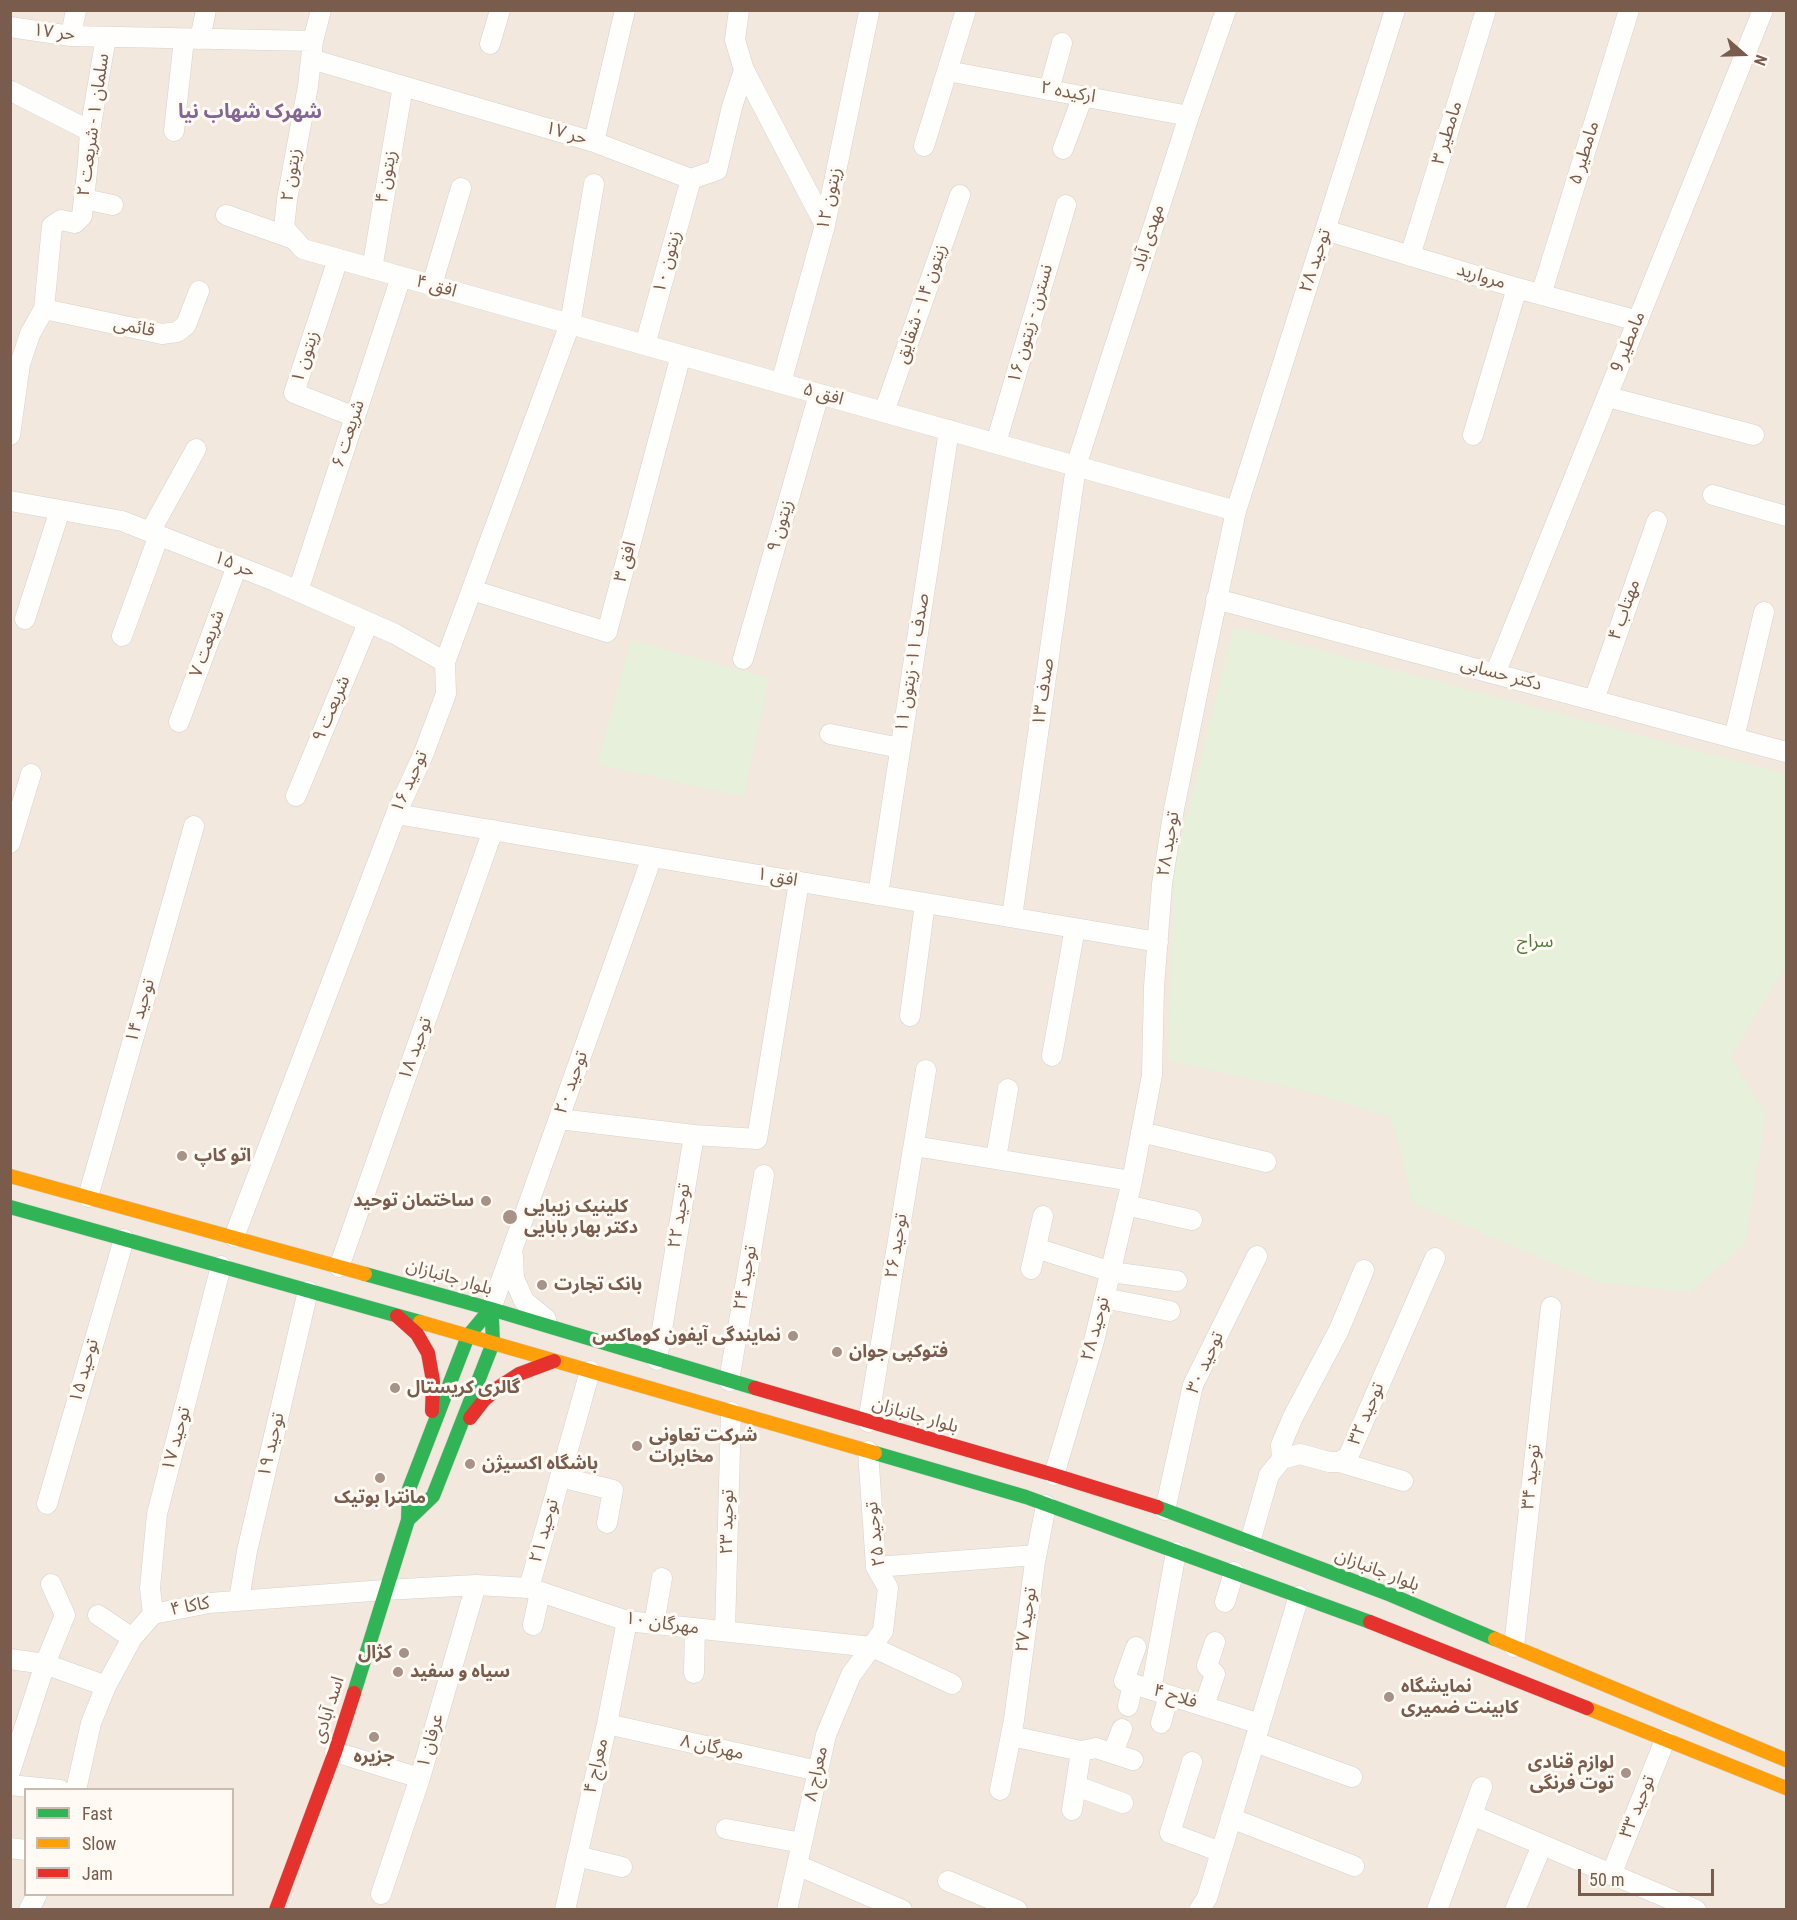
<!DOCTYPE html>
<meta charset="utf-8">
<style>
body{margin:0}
#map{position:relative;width:1797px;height:1920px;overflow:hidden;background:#f9f5f0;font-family:"Roboto Condensed",sans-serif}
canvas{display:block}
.frame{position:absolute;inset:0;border:12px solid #7a5c4d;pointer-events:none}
.legend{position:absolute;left:24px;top:1788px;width:210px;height:108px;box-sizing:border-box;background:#fffaf3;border:2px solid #cabbb1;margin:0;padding:8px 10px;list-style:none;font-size:18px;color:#7a5c4d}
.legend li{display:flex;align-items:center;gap:12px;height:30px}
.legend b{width:30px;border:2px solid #cabbb1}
.north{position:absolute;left:1713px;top:24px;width:60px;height:60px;-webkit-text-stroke:4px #fffaf3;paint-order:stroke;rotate:110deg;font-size:16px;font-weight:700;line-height:24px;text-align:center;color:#7a5c4d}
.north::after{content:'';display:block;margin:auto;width:21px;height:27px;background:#7a5c4d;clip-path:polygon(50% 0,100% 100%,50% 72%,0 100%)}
.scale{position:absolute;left:1578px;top:1869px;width:136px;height:27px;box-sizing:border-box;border:3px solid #7a5c4d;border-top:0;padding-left:8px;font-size:18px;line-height:21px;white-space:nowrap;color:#7a5c4d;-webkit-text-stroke:4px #fffaf3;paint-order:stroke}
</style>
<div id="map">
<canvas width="1797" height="1920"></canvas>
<div class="frame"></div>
<ul class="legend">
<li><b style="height:8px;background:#30b455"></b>Fast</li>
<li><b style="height:8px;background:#ff9f0a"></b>Slow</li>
<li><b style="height:8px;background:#e5322d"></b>Jam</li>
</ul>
<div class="north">N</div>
<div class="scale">50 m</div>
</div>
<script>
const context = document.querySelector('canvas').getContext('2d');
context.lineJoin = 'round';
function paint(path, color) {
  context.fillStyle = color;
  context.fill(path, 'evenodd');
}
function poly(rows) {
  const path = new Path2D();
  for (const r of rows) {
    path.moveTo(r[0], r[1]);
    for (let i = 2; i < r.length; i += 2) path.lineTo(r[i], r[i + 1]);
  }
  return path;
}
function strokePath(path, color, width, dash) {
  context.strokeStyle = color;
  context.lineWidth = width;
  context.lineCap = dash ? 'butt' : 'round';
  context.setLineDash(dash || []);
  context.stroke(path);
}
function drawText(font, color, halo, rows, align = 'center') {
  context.font = font + ' "Roboto Condensed","Noto Sans Arabic",sans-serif';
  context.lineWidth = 6;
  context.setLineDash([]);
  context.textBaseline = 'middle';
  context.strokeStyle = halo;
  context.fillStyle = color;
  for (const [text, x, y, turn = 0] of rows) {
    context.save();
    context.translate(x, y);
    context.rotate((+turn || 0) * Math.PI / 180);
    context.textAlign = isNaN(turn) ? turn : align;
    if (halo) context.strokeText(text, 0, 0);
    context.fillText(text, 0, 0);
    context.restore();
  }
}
const residential = poly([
 [11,11,1786,11,1786,1909,11,1910],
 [26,1790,232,1790,232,1894,26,1894]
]);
const green = poly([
 [1233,627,1786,774,1786,966,1731,1057,1766,1114,1745,1244,1691,1292,1596,1282,1413,1203,1391,1117,1303,1090,1169,1061,1174,869],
 [631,640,769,678,744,797,597,764]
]);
const street = poly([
 [321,10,313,41,308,86,287,200,284,228,303,249,1236,511],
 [739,10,735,40,744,70,825,225],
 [10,27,71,36,313,41],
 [71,36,76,10],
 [200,39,206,10],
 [490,44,500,10],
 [311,59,594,142,691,179,717,170,732,107,744,70],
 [947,71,1189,116],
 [1049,90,1062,43],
 [11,91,90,131],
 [174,131,184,39],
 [594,142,625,10],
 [924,146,966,10],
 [1063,149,1083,96],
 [84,199,113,205],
 [226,215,294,239],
 [1325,230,1517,288,1638,321],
 [1410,256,1486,10],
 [338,259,294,393,355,417],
 [372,269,403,86],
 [432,285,461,188],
 [1541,295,1629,10],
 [44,309,162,334,177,332,186,325,199,291],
 [645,345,691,179],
 [781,383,825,225,869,12],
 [1608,397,1754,435],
 [884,412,960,195],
 [10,435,20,364,30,334,44,309,52,226,61,220,75,223,82,216,88,163,90,131,106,37],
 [1473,435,1517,288],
 [996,443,1066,205],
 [1713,495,1786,516],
 [10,501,122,521,275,581,395,634,445,662],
 [150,532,196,449],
 [472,590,607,632,681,355],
 [298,591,401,277],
 [1216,599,1786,752],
 [25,619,60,510],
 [122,636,159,535],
 [743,659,819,394],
 [1495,674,1763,10],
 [1594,700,1657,521],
 [179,722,237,566],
 [830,734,900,748],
 [1734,738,1764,612],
 [296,796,368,623],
 [396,814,1158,942],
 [10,843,31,774],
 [878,895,949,430],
 [1012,917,1076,466,1189,116,1226,10],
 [910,1016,925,903],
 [1052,1056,1075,928],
 [559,1119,694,1135],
 [1141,1132,1266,1162],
 [914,1146,1132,1181],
 [996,1158,1008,1089],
 [88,1197,194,826],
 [1126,1205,1192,1220],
 [234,1237,396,814,423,755,446,694,445,662,570,324,594,184],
 [1036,1248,1111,1272,1177,1281],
 [513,1256,514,1278,524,1301,546,1319],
 [339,1267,493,830],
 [1031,1269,1043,1216],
 [1104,1298,1170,1311],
 [491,1309,652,857],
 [657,1360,694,1135,757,1139,799,882],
 [729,1381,764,1175],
 [868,1422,926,1070],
 [1282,1459,1281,1445,1293,1417,1339,1330,1364,1270],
 [1339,1462,1403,1481],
 [1054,1475,1094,1341,1132,1181,1152,1075,1154,987,1162,884,1174,809,1203,665,1236,511,1395,10],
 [560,1477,613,1490,607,1523],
 [47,1504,124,1239],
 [1165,1510,1193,1385,1257,1256],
 [1250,1542,1269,1475,1282,1459,1300,1454,1329,1462,1339,1462,1348,1457,1435,1258],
 [876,1567,1036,1555],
 [529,1588,590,1371],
 [239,1600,247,1551,308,1291],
 [1225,1602,1234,1572],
 [153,1614,150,1588,157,1514,221,1266],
 [98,1615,132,1638],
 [654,1624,662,1578],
 [533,1625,540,1592],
 [725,1631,731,1412],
 [1136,1647,1124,1681,1260,1724],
 [1514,1647,1551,1307],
 [10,1659,45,1664,106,1686],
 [694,1673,695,1628],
 [1151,1690,1176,1552],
 [1128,1706,1133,1684],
 [1204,1706,1215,1674,1207,1666,1215,1642],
 [1161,1723,1169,1695],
 [607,1724,818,1771],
 [1011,1736,1081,1751,1072,1810],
 [1255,1742,1352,1777],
 [1081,1751,1096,1748,1133,1760],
 [335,1752,420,1778],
 [1113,1753,1122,1729],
 [1192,1762,1170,1833,1221,1852],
 [10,1772,45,1664,65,1615,51,1584],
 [10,1785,60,1790],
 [1076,1786,1123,1803],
 [76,1790,91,1723,106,1686,132,1638,153,1614,209,1603,385,1590,476,1585,529,1588,627,1621,872,1647,952,1684],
 [1000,1790,1014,1720,1035,1562,1046,1505],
 [1472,1815,1696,1910],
 [1231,1818,1354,1866],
 [726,1829,802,1843],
 [10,1848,26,1850],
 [577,1856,622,1867],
 [797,1865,902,1910],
 [1611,1875,1665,1740],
 [948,1881,1017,1910],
 [381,1894,420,1778,476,1585],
 [29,1910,37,1894],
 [565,1910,607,1724,627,1621],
 [787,1910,826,1735,851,1675,883,1631,888,1588,876,1567,868,1451],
 [1199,1910,1207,1898,1299,1596],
 [1437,1910,1482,1787],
 [1515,1910,1542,1845]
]);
const fast = poly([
 [10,1207,420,1322],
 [365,1274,491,1309,755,1388],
 [875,1453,1026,1497,1370,1622],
 [1157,1507,1391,1595,1495,1639],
 [408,1520,433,1496,493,1343,492,1320],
 [354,1693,408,1520,409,1489,468,1336,483,1318]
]);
const slow = poly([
 [10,1176,365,1274],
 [420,1322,875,1453],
 [1495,1639,1786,1760],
 [1587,1708,1786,1788]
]);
const jam = poly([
 [397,1316,417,1334,428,1353,433,1381,432,1411],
 [755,1388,1054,1475,1157,1507],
 [470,1418,484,1400,499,1387,519,1374,554,1361],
 [1370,1622,1587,1708],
 [276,1910,335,1752,354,1693]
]);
const markers = [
 [182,1156,6,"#a69286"],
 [486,1201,6,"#a69286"],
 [510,1217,8,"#a69286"],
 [542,1285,6,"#a69286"],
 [793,1336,6,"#a69286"],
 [837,1352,6,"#a69286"],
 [395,1388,6,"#a69286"],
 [637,1446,6,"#a69286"],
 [470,1464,6,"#a69286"],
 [380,1478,6,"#a69286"],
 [404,1653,6,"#a69286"],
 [398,1672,6,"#a69286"],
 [1389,1697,6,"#a69286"],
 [374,1737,6,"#a69286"],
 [1626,1773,6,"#a69286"]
];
const streetNames = [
 ["حر ۱۷",54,33,7],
 ["ارکیده ۲",1068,93,10],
 ["سلمان ۱ - شریعت ۲",94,125,-82],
 ["مامطیر ۳",1448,133,-73],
 ["حر ۱۷",566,134,16],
 ["مامطیر ۵",1585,153,-73],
 ["زیتون ۲",292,175,-81],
 ["زیتون ۴",387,177,-80],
 ["زیتون ۱۲",830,199,-78],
 ["مهدی آباد",1149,238,-72],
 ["توحید ۲۸",1316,261,-72],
 ["زیتون ۱۰",668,262,-75],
 ["مروارید",1481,277,17],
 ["افق ۴",436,287,16],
 ["زیتون ۱۴ - شقایق",922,304,-71],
 ["نسترن - زیتون ۱۶",1031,324,-74],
 ["قائمی",134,328,11],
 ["مامطیر 9",1629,342,-68],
 ["زیتون ۱",306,357,-72],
 ["افق ۵",823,395,16],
 ["شریعت ۶",349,434,-72],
 ["زیتون ۹",781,526,-74],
 ["افق ۳",626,562,-75],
 ["حر ۱۵",234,565,22],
 ["مهتاب ۴",1625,610,-71],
 ["شریعت ۷",208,644,-70],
 ["صدف ۱۱- زیتون ۱۱",913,663,-81],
 ["دکتر حسابی",1501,675,15],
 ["صدف ۱۳",1044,692,-82],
 ["شریعت ۹",332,709,-67],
 ["توحید ۱۶",410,782,-66],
 ["توحید ۲۸",1169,844,-81],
 ["افق ۱",777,878,10],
 ["توحید ۱۴",141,1011,-74],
 ["توحید ۱۸",416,1049,-70],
 ["توحید ۲۰",572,1083,-70],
 ["توحید ۲۲",680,1216,-81],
 ["توحید ۲۶",897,1246,-81],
 ["بلوار جانبازان",449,1278,16],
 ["توحید ۲۴",746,1278,-80],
 ["توحید ۲۸",1096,1329,-75],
 ["توحید ۳۰",1206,1363,-66],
 ["توحید ۱۵",85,1371,-74],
 ["توحید ۳۲",1367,1414,-67],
 ["بلوار جانبازان",915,1416,16],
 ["توحید ۱۷",177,1439,-75],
 ["توحید ۱۹",272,1445,-77],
 ["توحید ۳۴",1532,1477,-84],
 ["توحید ۲۳",728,1522,-89],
 ["توحید ۲۱",545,1531,-74],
 ["توحید ۲۵",876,1534,-97],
 ["بلوار جانبازان",1377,1571,21],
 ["کاکا ۴",190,1607,-10],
 ["توحید ۲۷",1027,1620,-82],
 ["مهرگان ۱۰",662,1624,8],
 ["فلاح ۴",1175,1697,17],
 ["اسد آبادی",329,1710,-72],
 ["عرفان ۱",431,1741,-74],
 ["مهرگان ۸",712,1748,12],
 ["معراج ۴",597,1766,-77],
 ["معراج ۸",817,1774,-78],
 ["توحید ۳۳",1638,1807,-68]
];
const parkNames = [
 ["سراج",1535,942]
];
const poiNames = [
 ["اتو کاپ",194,1156],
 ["ساختمان توحید",474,1201,"right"],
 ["کلینیک زیبایی",524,1207],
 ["دکتر بهار بابایی",524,1228],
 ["بانک تجارت",554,1285],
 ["نمایندگی آیفون کوماکس",781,1336,"right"],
 ["فتوکپی جوان",849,1352],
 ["گالری کریستال",407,1388],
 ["شرکت تعاونی",649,1436],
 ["مخابرات",649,1457],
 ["باشگاه اکسیژن",482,1464],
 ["مانترا بوتیک",380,1498,"center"],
 ["کژال",392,1653,"right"],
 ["سیاه و سفید",410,1672],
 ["نمایشگاه",1401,1687],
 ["کابینت ضمیری",1401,1708],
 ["جزیره",374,1757,"center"],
 ["لوازم قنادی",1614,1763,"right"],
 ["توت فرنگی",1614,1784,"right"]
];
const neighbourhoodNames = [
 ["شهرک شهاب نیا",250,113]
];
paint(residential, '#f2e8de');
paint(green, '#e7f0db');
strokePath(street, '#d7d1cb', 21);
strokePath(fast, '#dad1cc', 15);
strokePath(slow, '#dad1cc', 15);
strokePath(jam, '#dad1cc', 15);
strokePath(street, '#fefefd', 20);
strokePath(fast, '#30b455', 14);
strokePath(slow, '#ff9f0a', 14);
strokePath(jam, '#e5322d', 14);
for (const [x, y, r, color] of markers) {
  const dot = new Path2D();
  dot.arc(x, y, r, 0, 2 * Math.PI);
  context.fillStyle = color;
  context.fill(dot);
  strokePath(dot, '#fffaf3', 2);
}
drawText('18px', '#7a5c4d', '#fffaf3', streetNames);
drawText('18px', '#537a41', '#fffaf3', parkNames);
drawText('bold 18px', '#7a5c4d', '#fffaf3', poiNames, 'left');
drawText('bold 20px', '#846695', '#fffaf3', neighbourhoodNames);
</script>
